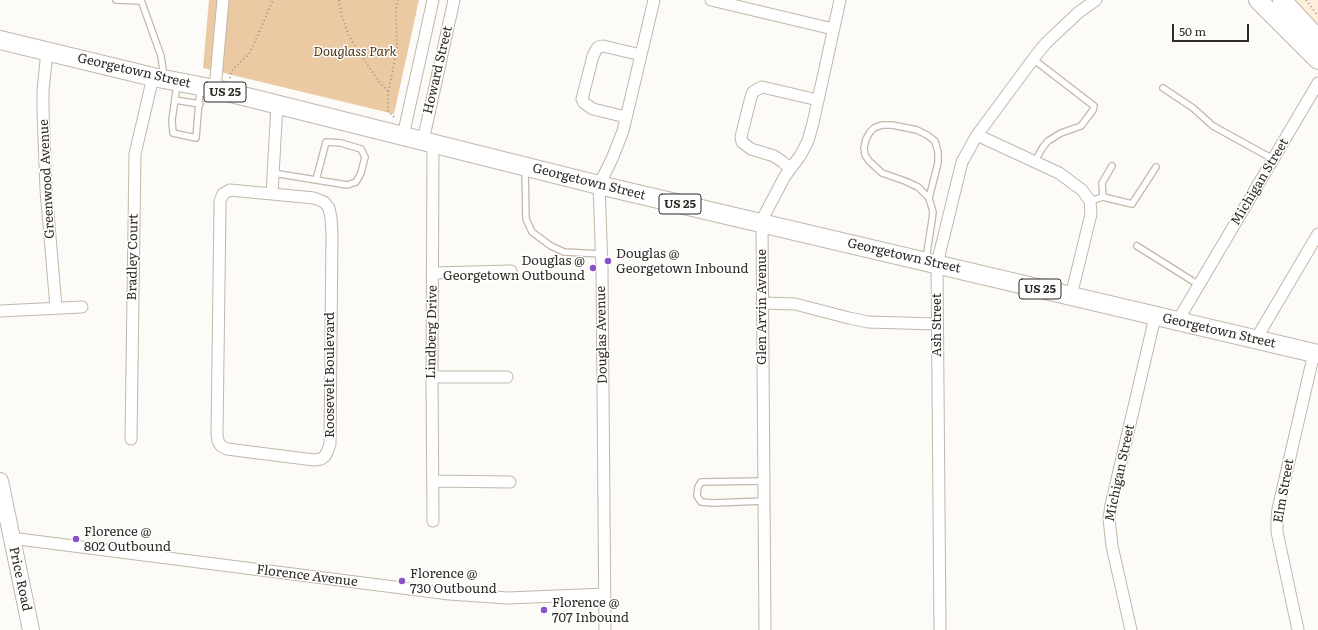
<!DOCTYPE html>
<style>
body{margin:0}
#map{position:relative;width:1318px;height:630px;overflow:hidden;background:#fdfbf8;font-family:Literata,serif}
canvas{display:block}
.scale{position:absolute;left:1172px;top:24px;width:77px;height:18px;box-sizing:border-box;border:2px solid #2f2b26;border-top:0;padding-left:5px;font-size:12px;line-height:14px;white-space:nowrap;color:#2f2b26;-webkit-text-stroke:3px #fff;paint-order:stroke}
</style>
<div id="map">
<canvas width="1318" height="630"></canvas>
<div class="scale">50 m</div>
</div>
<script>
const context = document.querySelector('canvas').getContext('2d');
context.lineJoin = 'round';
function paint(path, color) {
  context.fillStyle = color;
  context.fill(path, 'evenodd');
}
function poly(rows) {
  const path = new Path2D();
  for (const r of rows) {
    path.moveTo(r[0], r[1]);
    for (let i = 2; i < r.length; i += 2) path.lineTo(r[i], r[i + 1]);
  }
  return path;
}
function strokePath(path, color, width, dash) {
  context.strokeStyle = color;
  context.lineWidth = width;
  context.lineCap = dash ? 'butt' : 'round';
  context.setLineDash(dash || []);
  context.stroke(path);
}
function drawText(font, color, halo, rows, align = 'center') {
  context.font = font + ' Literata,serif';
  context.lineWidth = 3;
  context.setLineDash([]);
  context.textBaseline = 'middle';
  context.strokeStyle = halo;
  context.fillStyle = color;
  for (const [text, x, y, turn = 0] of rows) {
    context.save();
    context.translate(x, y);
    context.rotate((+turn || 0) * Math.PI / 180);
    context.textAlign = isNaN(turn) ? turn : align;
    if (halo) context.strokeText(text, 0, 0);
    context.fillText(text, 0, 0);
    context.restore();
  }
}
const built = poly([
 [1296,0,1318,0,1318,26,1308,17]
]);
const green = poly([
 [209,0,419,0,394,114,203,68]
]);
const path = poly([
 [339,0,342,16,348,34,358,51,380,83,388,91],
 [1306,0,1318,16],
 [230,78,231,72,234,68,249,54,254,44,273,0],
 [394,117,388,111,388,94,397,48,396,10,398,0]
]);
const lane = poly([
 [116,0,141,1],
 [141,0,161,56,164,77],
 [1033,59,1094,106,1093,110,1081,126,1061,133,1048,141,1043,147,1035,161],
 [177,84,172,120,173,133,196,138,200,89],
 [1163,88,1193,108,1213,126,1273,159],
 [175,100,200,104],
 [525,169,526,219,532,232,551,246,564,252,601,254],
 [273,173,316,180,329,182,347,185,356,182,361,173,365,157,361,149,341,143,326,142,316,180],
 [1103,197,1102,183,1112,166],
 [1090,201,1103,197,1132,204,1156,167],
 [1137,246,1199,285],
 [926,259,932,220,933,212,929,198,918,187,905,181,882,173,869,161,865,155,864,148,866,139,870,132,874,128,882,125,892,125,917,130,927,135,935,141,938,152,938,163,929,198],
 [764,481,701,482,698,487,697,496,701,502,713,503,764,501]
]);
const street = poly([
 [711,0,833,29],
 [47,51,43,91,43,110,46,190,56,307],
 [215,89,223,0],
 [626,117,593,109,584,103,582,99,593,56,596,50,598,47,603,46,641,55],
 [977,135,1059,173,1082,190,1090,201,1091,214,1071,296],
 [403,136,433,0],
 [423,141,454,0],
 [433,143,432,377,433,521],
 [790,169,783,162,774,156,751,149,742,142,741,137,751,97,753,92,758,89,762,87,818,100],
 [230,190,314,198,324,202,329,208,331,218,332,234,330,444,328,450,325,456,321,459,314,460,227,449,221,446,218,441,217,434,220,207,220,201,223,194,230,190],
 [272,194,277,104],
 [433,273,511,271],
 [762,303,795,304,849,318,868,322,937,324],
 [0,311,82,307],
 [1177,322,1318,83],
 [1256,339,1318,234],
 [432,377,507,377],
 [131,439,135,154,153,77],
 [433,481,510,482],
 [11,538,449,594,508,598,605,594],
 [605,630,602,269,599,185,612,159,623,131,654,0],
 [765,630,762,223,765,214,785,176,800,156,808,141,813,123,840,0],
 [940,630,937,264,959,174,962,162,977,135,1037,54,1046,43,1079,12,1096,0],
 [1131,630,1112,546,1109,519,1111,505,1155,317],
 [1298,630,1277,532,1277,520,1278,509,1314,353]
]);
const secondary = poly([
 [0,481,31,630]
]);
const primary = poly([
 [1258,0,1318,60],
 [1282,0,1318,39],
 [0,40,153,77,215,89,599,185,1318,354]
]);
const markers = [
 [608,261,4,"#8a52c9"],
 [593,268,4,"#8a52c9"],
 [76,539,4,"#8a52c9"],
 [402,581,4,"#8a52c9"],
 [544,610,4,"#8a52c9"]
];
const shields = [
 [225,92,42],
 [680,204,42],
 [1040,289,42]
];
const shieldNames = [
 ["US 25",225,92],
 ["US 25",680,204],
 ["US 25",1040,289]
];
const parkNames = [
 ["Douglass Park",355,52]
];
const streetNames = [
 ["Howard Street",438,70,-77],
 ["Georgetown Street",134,71,13],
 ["Greenwood Avenue",47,179,-93],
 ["Georgetown Street",589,182,14],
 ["Michigan Street",1260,182,-59],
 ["Georgetown Street",904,256,13],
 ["Bradley Court",133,257,-89],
 ["Glen Arvin Avenue",762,307,-90],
 ["Ash Street",937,325,-90],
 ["Georgetown Street",1219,331,13],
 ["Lindberg Drive",432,332,-89],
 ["Douglas Avenue",602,335,-91],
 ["Roosevelt Boulevard",330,375,-90],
 ["Michigan Street",1120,473,-78],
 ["Elm Street",1284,491,-80],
 ["Florence Avenue",307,576,7],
 ["Price Road",20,579,78]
];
const poiNames = [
 ["Douglas @",616,254],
 ["Georgetown Inbound",616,269],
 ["Douglas @",585,261,"right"],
 ["Georgetown Outbound",585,276,"right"],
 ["Florence @",84,532],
 ["802 Outbound",84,547],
 ["Florence @",410,574],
 ["730 Outbound",410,589],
 ["Florence @",552,603],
 ["707 Inbound",552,618]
];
paint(built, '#feeeda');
paint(green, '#ebcaa3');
strokePath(lane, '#c2b7aa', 8);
strokePath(street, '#c2b7aa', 13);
strokePath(secondary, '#c2b7aa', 18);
strokePath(primary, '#c2b7aa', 20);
strokePath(path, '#979490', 2, [1, 3]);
strokePath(lane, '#fff', 5.5);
strokePath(street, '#fff', 11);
strokePath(secondary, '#fff', 16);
strokePath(primary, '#fff', 18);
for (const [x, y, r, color] of markers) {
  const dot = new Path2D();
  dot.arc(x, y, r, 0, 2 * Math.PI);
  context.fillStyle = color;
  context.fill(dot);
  strokePath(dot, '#fff', 1.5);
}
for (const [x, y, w] of shields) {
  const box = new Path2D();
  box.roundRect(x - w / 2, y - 10, w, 20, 3);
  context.fillStyle = '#fff';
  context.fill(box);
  strokePath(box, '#2f2b26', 1);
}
drawText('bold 12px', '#2f2b26', null, shieldNames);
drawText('italic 13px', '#503714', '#fff', parkNames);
drawText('13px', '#2f2b26', '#fff', streetNames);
drawText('13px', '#2f2b26', '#fff', poiNames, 'left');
</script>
